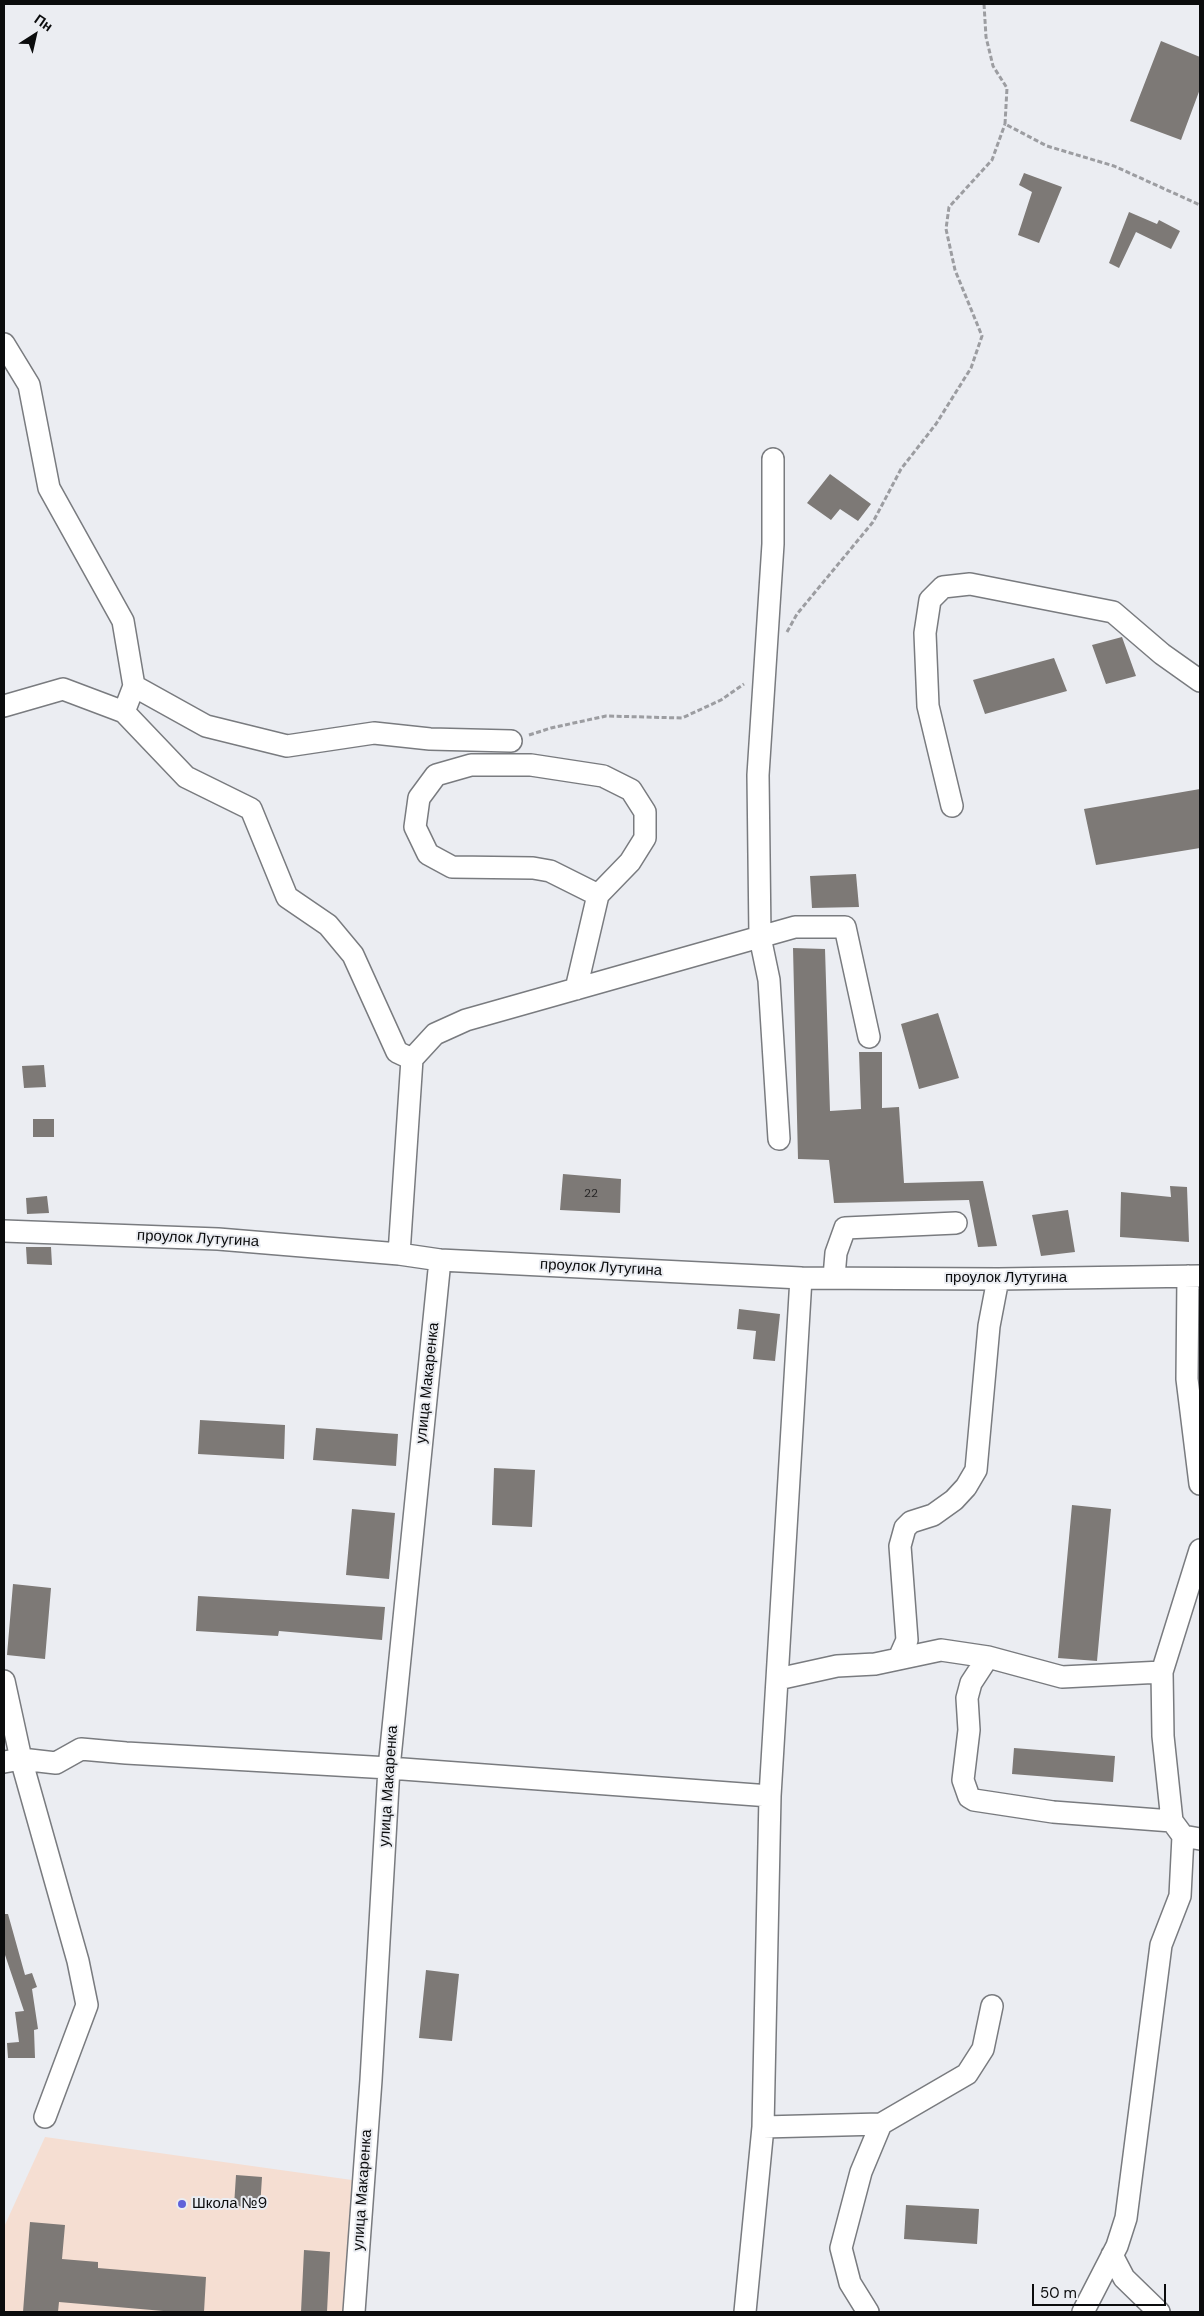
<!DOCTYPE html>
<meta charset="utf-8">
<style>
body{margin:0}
#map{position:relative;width:1204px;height:2316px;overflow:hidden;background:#ebedf2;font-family:"DM Sans",sans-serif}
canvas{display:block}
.frame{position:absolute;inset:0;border:5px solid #0b0c0d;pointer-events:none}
.north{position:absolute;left:10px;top:10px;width:50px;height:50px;-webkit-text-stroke:4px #ebedf2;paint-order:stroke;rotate:35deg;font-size:14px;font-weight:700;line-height:20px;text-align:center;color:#0b0c0d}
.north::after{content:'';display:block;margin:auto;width:18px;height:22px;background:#0b0c0d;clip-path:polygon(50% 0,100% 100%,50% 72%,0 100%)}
.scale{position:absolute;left:1032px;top:2284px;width:134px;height:22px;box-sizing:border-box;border:2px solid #0b0c0d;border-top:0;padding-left:6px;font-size:15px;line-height:18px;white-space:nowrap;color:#0b0c0d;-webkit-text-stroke:4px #ebedf2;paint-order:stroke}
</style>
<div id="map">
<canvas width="1204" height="2316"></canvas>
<div class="frame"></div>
<div class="north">Пн</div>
<div class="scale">50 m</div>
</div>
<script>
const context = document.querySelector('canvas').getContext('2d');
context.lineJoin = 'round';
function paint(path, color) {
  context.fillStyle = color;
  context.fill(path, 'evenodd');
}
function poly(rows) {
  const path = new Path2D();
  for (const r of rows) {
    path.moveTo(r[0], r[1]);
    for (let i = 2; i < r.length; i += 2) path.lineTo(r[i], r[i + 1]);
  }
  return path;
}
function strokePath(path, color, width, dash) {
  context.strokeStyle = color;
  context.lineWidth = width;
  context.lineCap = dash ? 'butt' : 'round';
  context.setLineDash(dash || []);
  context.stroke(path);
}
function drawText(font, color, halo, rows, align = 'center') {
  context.font = font + ' "DM Sans",sans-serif';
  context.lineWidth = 4;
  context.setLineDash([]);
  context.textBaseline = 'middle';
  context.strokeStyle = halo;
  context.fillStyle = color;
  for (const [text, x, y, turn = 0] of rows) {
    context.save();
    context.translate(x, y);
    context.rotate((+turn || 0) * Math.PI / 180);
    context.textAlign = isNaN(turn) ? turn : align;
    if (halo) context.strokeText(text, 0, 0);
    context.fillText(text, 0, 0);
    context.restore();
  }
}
const education = poly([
 [45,2137,352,2180,343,2312,4,2312,4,2227]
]);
const building = poly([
 [1161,41,1200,57,1200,89,1181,140,1130,121],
 [1024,173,1062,187,1039,243,1018,235,1032,192,1019,185],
 [1129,212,1157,224,1159,220,1180,231,1171,249,1136,232,1119,268,1109,263],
 [830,474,871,504,858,521,840,509,831,520,807,503],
 [1122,637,1136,676,1106,684,1092,645],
 [1054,658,1067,691,985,714,973,680],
 [1200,789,1200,848,1096,865,1084,809],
 [856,874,859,907,812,908,810,876],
 [793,948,825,949,830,1111,861,1109,859,1052,882,1052,882,1108,899,1107,904,1183,983,1181,997,1246,978,1247,969,1200,834,1203,829,1160,798,1159],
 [938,1013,959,1078,919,1089,901,1024],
 [44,1065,46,1087,24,1088,22,1066],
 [33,1119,54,1119,54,1137,33,1137],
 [563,1174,621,1179,620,1213,560,1210],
 [1170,1186,1187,1187,1189,1242,1120,1237,1121,1192,1171,1197],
 [47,1196,49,1213,27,1214,26,1198],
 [1068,1210,1075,1252,1041,1256,1032,1215],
 [26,1247,51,1247,52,1265,27,1264],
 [739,1309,780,1314,775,1361,753,1359,756,1331,737,1329],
 [200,1420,285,1425,284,1459,198,1454],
 [316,1428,398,1434,396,1466,313,1460],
 [494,1468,535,1470,532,1527,492,1525],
 [1072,1505,1111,1509,1097,1661,1058,1658],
 [352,1509,395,1513,389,1579,346,1575],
 [13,1584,51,1588,45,1659,7,1655],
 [198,1596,385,1607,382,1640,279,1631,278,1636,196,1631],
 [1014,1748,1115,1756,1113,1782,1012,1774],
 [4,1914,8,1914,25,1975,32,1973,37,1987,32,1989,38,2029,34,2030,35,2058,8,2058,7,2043,19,2042,15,2012,24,2011,4,1952],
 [426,1970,459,1974,452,2041,419,2038],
 [236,2175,262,2177,260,2208,234,2206],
 [906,2205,979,2209,977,2244,904,2239],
 [30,2222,65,2225,62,2259,98,2262,98,2268,206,2277,204,2312,175,2312,59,2302,58,2312,23,2312],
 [304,2250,330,2252,327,2312,301,2312]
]);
const path = poly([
 [984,4,986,37,993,66,1007,88,1005,124,1047,146,1114,166,1200,205],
 [787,632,797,614,873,522,901,469,936,424,971,368,982,336,955,270,946,229,949,207,992,160,1005,124],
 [529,735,551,728,606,716,682,718,721,700,744,684]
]);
const minor = poly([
 [4,344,29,385,49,488,123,621,134,686,124,712],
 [773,459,773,544,758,775,760,937,769,980,779,1139],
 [134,686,206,726,287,746,374,733,430,739,511,741],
 [4,706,63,689,124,712,186,777,251,809,287,897,328,925,353,955,397,1052,412,1059],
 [952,806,928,706,925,633,930,600,943,587,970,584,1113,612,1162,654,1200,681],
 [576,989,598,895,630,862,645,838,645,812,631,790,603,776,531,765,471,765,436,775,419,798,415,827,428,854,452,867,533,868,550,871,598,895],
 [4,1231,218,1239,399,1254,440,1260,801,1278,998,1279,1200,1276],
 [399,1254,412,1059,435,1034,466,1020,795,927,845,927,869,1037],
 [1188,1276,1187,1379,1200,1484],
 [834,1277,836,1253,845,1228,956,1223],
 [988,1657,971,1683,967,1698,969,1730,963,1780,969,1797,974,1800,1053,1812,1172,1821],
 [899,1658,907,1640,900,1546,905,1528,911,1522,933,1515,954,1500,966,1487,976,1470,989,1326,998,1279],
 [778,1679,837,1666,875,1664,941,1650,988,1657,1062,1677,1162,1672],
 [4,1681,21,1759,78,1961,87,2005,45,2117],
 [4,1762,21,1759,56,1763,81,1749,126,1753,389,1768,770,1796],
 [1183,1836,1200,1839],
 [763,2127,881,2124],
 [1112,2255,1124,2278,1159,2312],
 [354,2312,371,2080,389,1768,440,1260],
 [745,2312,763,2127,770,1796,801,1278],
 [868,2312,850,2283,841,2248,861,2172,881,2124,967,2074,983,2049,992,2006],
 [1083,2312,1117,2246,1126,2218,1161,1945,1180,1896,1183,1836,1172,1821,1163,1736,1162,1672,1200,1550]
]);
const markers = [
 [182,2204,5,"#5f61d9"]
];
const numberNames = [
 ["22",591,1194]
];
const streetNames = [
 ["проулок Лутугина",198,1239,3],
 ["проулок Лутугина",601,1268,3],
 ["проулок Лутугина",1006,1278],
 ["улица Макаренка",428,1383,-84],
 ["улица Макаренка",389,1786,-86],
 ["улица Макаренка",363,2190,-86]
];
const poiNames = [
 ["Школа №9",192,2204]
];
paint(education, '#f5ded2');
paint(building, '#7d7976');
strokePath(minor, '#797b7f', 24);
strokePath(path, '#9c9da1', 3, [5, 2.5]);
strokePath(minor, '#fff', 21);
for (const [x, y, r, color] of markers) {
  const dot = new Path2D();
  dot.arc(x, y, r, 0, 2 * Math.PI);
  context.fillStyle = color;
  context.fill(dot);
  strokePath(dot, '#ebedf2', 2);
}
drawText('12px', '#282727', null, numberNames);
drawText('15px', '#0b0c0d', '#ebedf2', streetNames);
drawText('15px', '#0b0c0d', '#ebedf2', poiNames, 'left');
</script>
